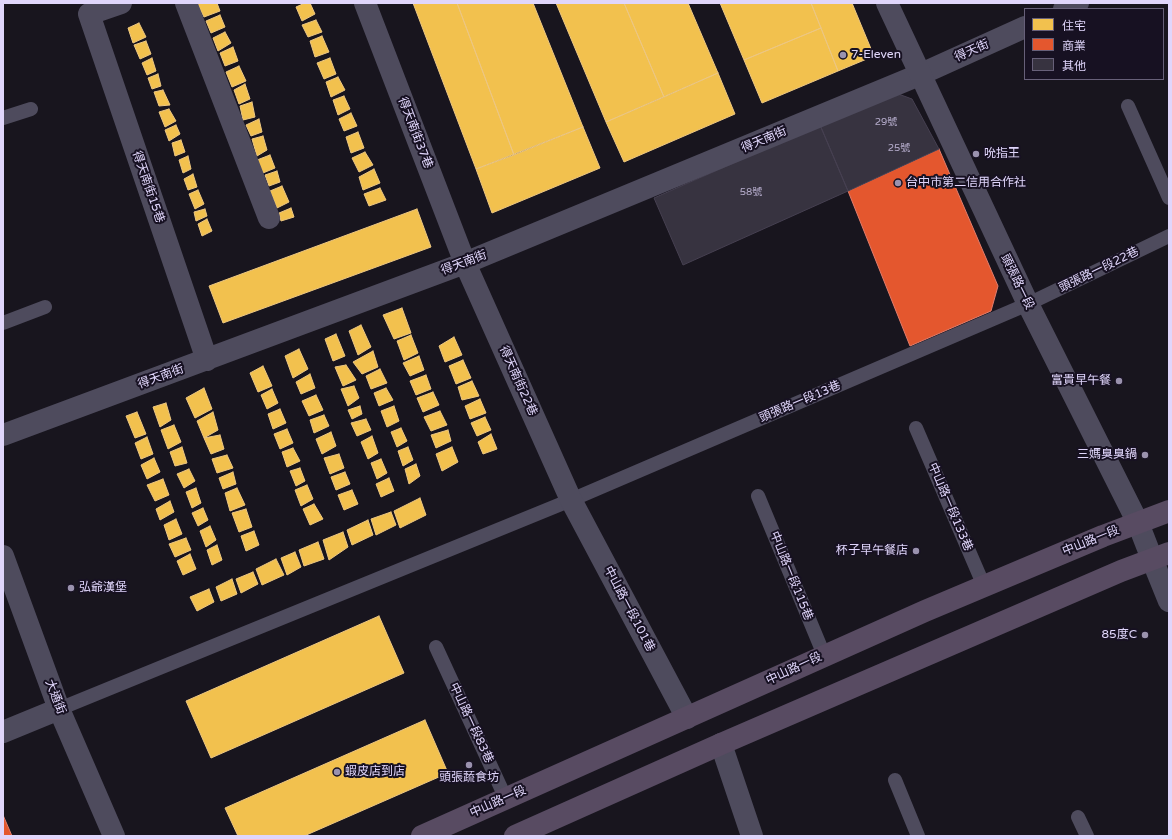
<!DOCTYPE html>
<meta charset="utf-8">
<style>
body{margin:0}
#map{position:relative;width:1172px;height:839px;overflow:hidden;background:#18151e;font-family:"Varela Round","Noto Sans TC",sans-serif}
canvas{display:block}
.frame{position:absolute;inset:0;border:4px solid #e0d6fb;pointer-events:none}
.legend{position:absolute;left:1024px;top:8px;width:140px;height:72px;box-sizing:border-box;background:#171122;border:1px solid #676079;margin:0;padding:5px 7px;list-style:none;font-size:12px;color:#e0d6fb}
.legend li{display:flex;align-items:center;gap:8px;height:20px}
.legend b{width:20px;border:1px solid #676079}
</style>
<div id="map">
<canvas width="1172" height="839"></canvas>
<div class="frame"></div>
<ul class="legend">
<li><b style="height:11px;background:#f2c14e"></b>住宅</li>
<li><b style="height:11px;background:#e4572e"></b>商業</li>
<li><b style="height:11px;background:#373340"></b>其他</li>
</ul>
</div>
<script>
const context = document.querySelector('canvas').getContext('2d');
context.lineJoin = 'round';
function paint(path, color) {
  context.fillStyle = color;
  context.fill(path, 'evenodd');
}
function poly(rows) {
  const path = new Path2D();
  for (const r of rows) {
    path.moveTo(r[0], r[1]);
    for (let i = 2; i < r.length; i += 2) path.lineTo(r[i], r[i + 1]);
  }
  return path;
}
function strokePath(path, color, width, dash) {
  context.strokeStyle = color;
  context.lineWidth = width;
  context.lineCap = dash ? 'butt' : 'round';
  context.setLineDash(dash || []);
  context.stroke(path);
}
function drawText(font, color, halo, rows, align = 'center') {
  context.font = font + ' "Varela Round","Noto Sans TC",sans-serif';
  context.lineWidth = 4;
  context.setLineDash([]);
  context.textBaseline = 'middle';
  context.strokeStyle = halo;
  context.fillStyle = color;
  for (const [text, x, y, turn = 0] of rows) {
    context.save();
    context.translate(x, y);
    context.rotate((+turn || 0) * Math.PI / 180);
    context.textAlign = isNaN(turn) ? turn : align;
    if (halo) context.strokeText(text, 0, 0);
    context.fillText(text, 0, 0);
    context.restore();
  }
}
const homes = poly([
 [197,3,217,3,220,11,204,17,197,3],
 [305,3,310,3,315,14,302,21,296,7,305,3],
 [413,3,457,3,514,155,476,169,413,3],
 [457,3,533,3,583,127,514,155,457,3],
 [556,3,624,3,664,97,606,122,556,3],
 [624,3,688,3,718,73,664,97,624,3],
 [720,3,811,3,821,28,744,60,720,3],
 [811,3,852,3,874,56,838,71,811,3],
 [220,15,225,27,211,33,206,21,220,15],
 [316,20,322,32,308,37,302,25,316,20],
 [139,23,146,37,133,43,128,28,139,23],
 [821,28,838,71,762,103,744,60,821,28],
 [225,32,231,43,218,51,213,38,225,32],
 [322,36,329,52,315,57,310,41,322,36],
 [146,41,151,54,140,59,134,45,146,41],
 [233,47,238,61,225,66,220,53,233,47],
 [152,58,156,71,147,75,142,63,152,58],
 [330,58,336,74,324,79,317,63,330,58],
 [239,66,246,81,232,87,226,72,239,66],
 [718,73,735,114,624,162,606,122,718,73],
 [158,74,161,86,152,89,148,78,158,74],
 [338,77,345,90,331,97,326,82,338,77],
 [245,84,250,99,239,104,234,90,245,84],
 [163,90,170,105,159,106,154,92,163,90],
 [344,96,350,109,338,115,333,100,344,96],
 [252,102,255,117,243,120,240,106,252,102],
 [169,109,176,121,165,127,159,112,169,109],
 [351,113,357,126,344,131,339,119,351,113],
 [259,119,262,132,251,136,246,125,259,119],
 [176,125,180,134,169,141,165,130,176,125],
 [583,127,600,168,492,213,476,169,583,127],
 [358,132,364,148,351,153,346,137,358,132],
 [263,136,267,150,257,156,252,139,263,136],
 [181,140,185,152,175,156,172,143,181,140],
 [365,152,373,165,359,172,352,158,365,152],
 [270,155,275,168,263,173,257,160,270,155],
 [188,156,191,169,183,173,179,160,188,156],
 [374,169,380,183,363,190,359,177,374,169],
 [277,171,280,182,269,186,265,175,277,171],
 [193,174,197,187,188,190,184,179,193,174],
 [282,186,289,202,277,208,270,191,282,186],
 [380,188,386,200,369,206,364,194,380,188],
 [198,190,204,204,195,209,189,194,198,190],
 [291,208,294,217,281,221,279,213,291,208],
 [205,209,207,216,196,221,194,212,205,209],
 [417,209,431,247,223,323,209,286,417,209],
 [207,219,212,231,202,236,198,224,207,219],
 [402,308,411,333,394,339,383,315,402,308],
 [361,325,371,347,358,355,349,331,361,325],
 [336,334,345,356,333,361,325,339,336,334],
 [411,335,418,353,404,360,397,341,411,335],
 [454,337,462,355,445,362,439,346,454,337],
 [299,349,308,369,293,378,285,356,299,349],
 [373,351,378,367,362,374,353,362,373,351],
 [419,356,424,370,410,376,403,363,419,356],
 [463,360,471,378,456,384,449,366,463,360],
 [346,365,356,380,343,386,335,367,346,365],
 [263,366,272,386,258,392,250,373,263,366],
 [380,369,387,383,371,389,366,376,380,369],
 [310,374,315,388,301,394,296,382,310,374],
 [426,375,431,389,416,395,410,381,426,375],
 [472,381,479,396,462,400,458,387,472,381],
 [354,386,359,398,348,406,341,389,354,386],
 [204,388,212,409,195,418,186,398,204,388],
 [386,388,393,400,379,406,374,393,386,388],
 [272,389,278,403,267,409,261,395,272,389],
 [433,392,439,405,423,412,417,398,433,392],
 [316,395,323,410,309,416,302,401,316,395],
 [480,399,486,413,470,419,465,406,480,399],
 [166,403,171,420,160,427,153,407,166,403],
 [360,406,362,414,352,419,348,410,360,406],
 [394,406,399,421,387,427,381,411,394,406],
 [280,409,286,423,273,429,268,414,280,409],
 [440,411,447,425,431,431,424,417,440,411],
 [137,412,146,434,135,438,126,416,137,412],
 [213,412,218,430,204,438,197,421,213,412],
 [324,415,329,426,314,433,310,420,324,415],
 [485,417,491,430,477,436,471,423,485,417],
 [366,419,371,430,357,436,351,423,366,419],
 [174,425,181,442,168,449,161,430,174,425],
 [401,428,407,441,397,447,391,432,401,428],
 [287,429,293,443,280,449,274,434,287,429],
 [448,430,451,441,436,448,431,435,448,430],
 [331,432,336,446,322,454,316,439,331,432],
 [491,434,497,449,483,454,478,442,491,434],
 [220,435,224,449,211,454,204,438,220,435],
 [372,436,378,453,368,459,361,442,372,436],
 [147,437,153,454,141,459,135,443,147,437],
 [182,447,187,463,175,466,170,452,182,447],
 [408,447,413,460,403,466,398,451,408,447],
 [452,447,458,462,442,471,436,454,452,447],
 [293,448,300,461,287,467,282,452,293,448],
 [339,454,344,468,330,474,324,458,339,454],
 [227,455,233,468,217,473,212,459,227,455],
 [154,458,160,472,147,479,141,465,154,458],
 [381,459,387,473,377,479,371,463,381,459],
 [416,464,420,476,409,484,405,469,416,464],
 [300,468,305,481,296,486,290,471,300,468],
 [189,469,195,481,184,488,177,474,189,469],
 [233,472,236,484,223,489,219,478,233,472],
 [345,472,350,484,336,490,331,477,345,472],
 [389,478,394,491,381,497,376,484,389,478],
 [163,479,169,495,155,501,147,485,163,479],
 [307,485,313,499,301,506,295,490,307,485],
 [196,488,201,503,192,508,186,492,196,488],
 [237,488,245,505,230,511,225,493,237,488],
 [352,490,358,504,344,510,338,495,352,490],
 [420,498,426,515,400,528,394,511,420,498],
 [170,501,174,512,160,520,156,509,170,501],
 [314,504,323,519,310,525,303,509,314,504],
 [203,508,208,520,198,526,192,513,203,508],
 [246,509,252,527,239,532,232,513,246,509],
 [391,512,396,525,376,535,371,519,391,512],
 [176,519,182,534,169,540,164,525,176,519],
 [368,520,373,535,352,545,347,530,368,520],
 [210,526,216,540,206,547,200,531,210,526],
 [254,531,259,545,246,551,241,536,254,531],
 [343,532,348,547,329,560,323,540,343,532],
 [186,538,191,550,175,557,169,544,186,538],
 [318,542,324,559,304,566,299,550,318,542],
 [217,545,222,560,212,565,207,550,217,545],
 [295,552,301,567,287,575,281,558,295,552],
 [190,554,196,569,183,575,177,561,190,554],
 [276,559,284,575,262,585,256,569,276,559],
 [253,572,258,584,241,593,236,579,253,572],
 [232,579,237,594,221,601,216,587,232,579],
 [209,589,214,602,197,611,190,597,209,589],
 [379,616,404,673,211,758,186,701,379,616],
 [425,720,448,773,304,836,238,836,225,808,425,720]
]);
const shops = poly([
 [939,149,998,286,991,311,910,346,848,191,939,149],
 [3,815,12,836,3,836,3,815]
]);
const building = poly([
 [890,91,912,99,939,149,848,191,820,125,890,91],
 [820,125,848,191,683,265,654,198,820,125]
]);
const service = poly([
 [1128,106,1169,198],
 [3,118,31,109],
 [3,323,45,307],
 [916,428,984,586],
 [758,496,824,655],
 [436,647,506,799],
 [59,709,571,500,1028,304,1169,236],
 [895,780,918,836],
 [1078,817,1087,836]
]);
const minor = poly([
 [121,3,89,14,207,360],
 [186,3,269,218],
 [365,3,465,263,571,500,687,718],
 [1064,9,1078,3],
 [3,435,465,263,919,75,1025,27],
 [3,556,59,709,114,836],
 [1152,559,1169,601],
 [3,732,59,709],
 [721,744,752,836]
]);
const tertiary = poly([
 [887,3,1028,304,1138,523,1152,559]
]);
const primary = poly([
 [422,836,925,611,1103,536,1169,511],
 [515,836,721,744,1121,571,1169,553]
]);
const markers = [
 [843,55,4,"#9a92ae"],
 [976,154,4,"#9a92ae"],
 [898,183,4,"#9a92ae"],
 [1119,381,4,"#9a92ae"],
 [1145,455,4,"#9a92ae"],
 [916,551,4,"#9a92ae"],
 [71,588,4,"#9a92ae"],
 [1145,635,4,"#9a92ae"],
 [469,765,4,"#9a92ae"],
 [337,772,4,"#9a92ae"]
];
const numberNames = [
 ["29號",886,122],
 ["25號",899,148],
 ["58號",751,192]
];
const streetNames = [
 ["得天街",972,51,-24],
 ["得天南街37巷",415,133,69],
 ["得天南街",764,140,-23],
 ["得天南街15巷",148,187,71],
 ["得天南街",464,263,-21],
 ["頭張路一段22巷",1099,270,-26],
 ["頭張路一段",1017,282,64],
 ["得天南街",161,377,-20],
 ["得天南街22巷",518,381,66],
 ["頭張路一段13巷",800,402,-23],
 ["中山路一段133巷",950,507,67],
 ["中山路一段",1091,541,-22],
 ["中山路一段115巷",791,576,68],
 ["中山路一段101巷",629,609,62],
 ["中山路一段",794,669,-25],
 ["大通街",55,697,69],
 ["中山路一段83巷",471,723,65],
 ["中山路一段",498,802,-24]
];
const poiNames = [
 ["7-Eleven",851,55],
 ["吮指王",984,154],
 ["台中市第二信用合作社",906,183],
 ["富貴早午餐",1111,381,"right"],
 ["三媽臭臭鍋",1137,455,"right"],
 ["杯子早午餐店",908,551,"right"],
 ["弘爺漢堡",79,588],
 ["85度C",1137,635,"right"],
 ["蝦皮店到店",345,772],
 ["頭張蔬食坊",469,778,"center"]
];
paint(homes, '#f2c14e');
strokePath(homes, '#edc782', 1);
paint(shops, '#e4572e');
strokePath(shops, '#e37d6c', 1);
paint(building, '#373340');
strokePath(building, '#464051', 1);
strokePath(service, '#4e4b5d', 14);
strokePath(minor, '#4e4b5d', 22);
strokePath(tertiary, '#4e4b5d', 22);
strokePath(primary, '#584b62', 22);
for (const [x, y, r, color] of markers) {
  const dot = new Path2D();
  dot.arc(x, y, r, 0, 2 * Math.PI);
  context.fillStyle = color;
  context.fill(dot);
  strokePath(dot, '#171122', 1.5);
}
drawText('10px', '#b6adcc', null, numberNames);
drawText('12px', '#e0d6fb', '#171122', streetNames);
drawText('12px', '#e0d6fb', '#171122', poiNames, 'left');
</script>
